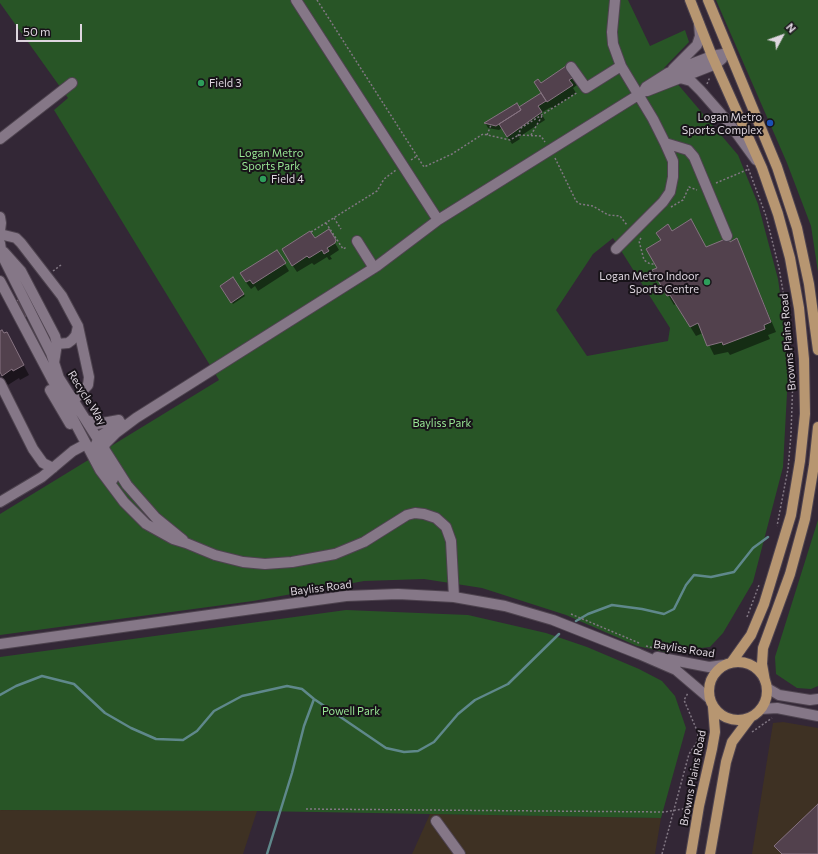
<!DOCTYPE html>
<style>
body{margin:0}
#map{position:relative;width:818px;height:854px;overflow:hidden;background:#332736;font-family:Commissioner,sans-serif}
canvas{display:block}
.north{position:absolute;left:762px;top:16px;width:40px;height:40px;-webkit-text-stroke:3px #181319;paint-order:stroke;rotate:49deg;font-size:11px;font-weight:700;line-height:16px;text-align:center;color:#ded6df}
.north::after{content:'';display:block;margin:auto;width:14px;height:18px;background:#ded6df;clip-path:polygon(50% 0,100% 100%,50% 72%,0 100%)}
.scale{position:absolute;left:16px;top:24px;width:66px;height:18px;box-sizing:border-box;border:2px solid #ded6df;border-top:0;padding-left:5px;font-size:12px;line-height:14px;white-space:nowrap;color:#ded6df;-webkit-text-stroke:3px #181319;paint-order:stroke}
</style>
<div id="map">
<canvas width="818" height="854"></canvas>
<div class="north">N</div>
<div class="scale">50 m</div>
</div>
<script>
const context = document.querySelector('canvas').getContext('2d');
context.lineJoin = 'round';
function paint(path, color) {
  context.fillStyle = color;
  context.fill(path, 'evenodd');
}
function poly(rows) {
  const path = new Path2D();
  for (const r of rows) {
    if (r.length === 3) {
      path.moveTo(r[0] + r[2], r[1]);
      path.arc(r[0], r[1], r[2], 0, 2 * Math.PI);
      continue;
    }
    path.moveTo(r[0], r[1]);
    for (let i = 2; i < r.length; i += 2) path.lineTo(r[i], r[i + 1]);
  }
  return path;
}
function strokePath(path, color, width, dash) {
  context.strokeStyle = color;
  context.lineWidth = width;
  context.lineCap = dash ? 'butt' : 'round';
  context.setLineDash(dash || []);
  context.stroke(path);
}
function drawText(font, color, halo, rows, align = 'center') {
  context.font = font + ' Commissioner,sans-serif';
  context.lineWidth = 4;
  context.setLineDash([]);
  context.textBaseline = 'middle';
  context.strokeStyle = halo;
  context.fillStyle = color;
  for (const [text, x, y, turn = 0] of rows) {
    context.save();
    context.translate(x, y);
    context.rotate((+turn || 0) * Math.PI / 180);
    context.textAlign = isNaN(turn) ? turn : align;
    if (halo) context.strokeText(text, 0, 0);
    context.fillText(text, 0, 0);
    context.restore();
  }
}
const industrial = poly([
 [783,722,818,728,818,854,752,854,773,723],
 [0,810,257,811,243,854,0,854],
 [430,814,661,818,655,854,412,854]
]);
const green = poly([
 [0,0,628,0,650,46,685,30,689,42,664,68,738,155,758,204,778,279,789,356,783,467,753,582,723,633,710,647,665,652,637,646,566,615,482,588,424,579,364,581,253,601,0,635,0,514,219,380,54,110,68,98,0,3],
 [613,238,670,328,668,341,587,356,556,310,593,254],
 [716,0,818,0,818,272,811,226,787,163],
 [818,520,818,686,811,689,797,688,776,674,775,657],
 [346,610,468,615,546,633,587,647,639,669,662,681,675,696,686,728,661,818,257,811,0,810,0,657]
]);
const shadow = poly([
 [566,68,577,85,573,88,576,93,552,109,551,107,541,113,545,120,519,137,520,139,512,144,502,128,499,130,488,128,486,124,516,105,518,108,542,94,540,84],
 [672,232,706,248,737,240,776,332,768,335,770,339,730,355,728,352,714,355,703,333,696,336,676,304,674,305,654,271,658,268],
 [332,238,339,250,330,256,332,259,329,260,327,257,314,265,312,263,297,272,287,257,315,240],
 [277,251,289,271,258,291,255,286,251,289,245,281],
 [233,279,245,296,233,304,221,286],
 [17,302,31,319,27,321],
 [0,332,12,343,29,375,20,380,19,378,8,385,0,374]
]);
const stream = poly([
 [576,621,588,614,612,605,642,609,664,614,674,609,686,585,694,575,711,577,734,572,753,548,768,537],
 [0,695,16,686,42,676,74,684,105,713,131,728,156,739,183,740,197,731,214,711,242,696,287,686,302,689,314,699,386,748,404,752,418,751,434,742,458,714,475,700,508,684,559,634],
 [267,854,292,773,304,726,314,699]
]);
const building = poly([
 [566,66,574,77,569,80,573,85,547,102,534,82,538,79,541,83,566,66],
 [541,93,546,101,538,106,542,112,507,137,499,124,521,110,519,107,541,93],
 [517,103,521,110,499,124,496,126,484,123,517,103],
 [691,219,706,247,728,238,730,242,737,238,771,322,764,325,765,329,723,345,722,342,707,346,698,323,690,327,670,295,667,296,652,270,657,268,646,249,661,240,656,233,668,224,672,231,691,219],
 [329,229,336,240,335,243,327,248,329,251,324,254,322,250,309,258,307,256,292,266,282,249,310,231,315,238,329,229],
 [277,250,286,263,253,284,250,280,246,282,240,273,277,250],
 [233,277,244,294,231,303,220,286,233,277],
 [21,299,29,314,24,317,16,301,21,299],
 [2,330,4,333,7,332,24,365,13,371,12,369,2,376,0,372,0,331,2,330],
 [818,804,818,854,782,854,774,846,818,804]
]);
const path = poly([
 [317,0,424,167,452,154,483,134,510,140,519,135,541,136,545,142],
 [707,84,710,77],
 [487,135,491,125],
 [531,135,542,116],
 [518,136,521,128,578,92],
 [555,158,576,201,580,204,593,206,608,215,620,216,627,225],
 [411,160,417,156],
 [747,165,766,216,779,268,788,321,793,377,791,434,788,469,777,526],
 [716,183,749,169],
 [671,207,683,200,689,187,697,190],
 [334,218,341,229],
 [326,223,343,249,347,247],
 [311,232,377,191,384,179,396,170],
 [641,238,639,241,644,260,650,264,654,264],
 [53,271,61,265],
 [571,614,639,643],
 [747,617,759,585],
 [646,646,654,648],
 [752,732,772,718],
 [306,809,664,812,689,808],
 [662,854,689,754,697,742,698,733,684,700,688,693]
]);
const minor = poly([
 [296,0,438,220],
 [615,0,612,32,613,44,621,66,653,119,665,143,673,161,673,177,670,192,663,202,616,249],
 [571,67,586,88,621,66],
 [673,69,697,45,700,36,699,24],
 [680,78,691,81,701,91,729,123,756,160],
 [647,91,716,64,722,59],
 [0,139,72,83],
 [665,143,688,150,694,157,727,236],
 [0,217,1,223,0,231],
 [0,234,16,238,21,243,62,296,78,326,89,377,88,385,73,401],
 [357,241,374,268],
 [0,243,2,255,51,353,59,378,127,485,156,518,183,540],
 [4,252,21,271,55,336,57,344,54,363],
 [0,281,100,470,124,502,146,524,173,539,186,543,215,555,243,562,265,564,292,562,335,554,364,542,407,515,415,513,424,514,436,518,446,527,451,541,454,597],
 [57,344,68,343,72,340,76,335,78,326],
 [0,383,33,449,43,463,53,468],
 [50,390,70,424],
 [86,420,97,424,119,420],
 [104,449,105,444,116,433,136,418,377,266,438,220,643,92,646,87,668,73,712,56,729,53],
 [113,479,95,446,100,436,121,423],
 [0,502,42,477,73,451,86,444],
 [0,644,346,596,398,594,454,597,505,606,553,620,639,654,676,670,710,699],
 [657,657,709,667,724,665],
 [767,688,779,695,810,700,818,699],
 [761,709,777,708,818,716],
 [436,821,460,854]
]);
const major = poly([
 [690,0,712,56,762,168,778,214,790,258,799,308,804,359,805,414,800,461,791,515,764,604,751,635,731,663],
 [708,0,777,167,797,228,809,284,818,350],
 [738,691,29],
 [765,681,762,664,763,648,790,574,805,519,814,465,818,427],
 [691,854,699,806,712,749,715,732,713,707],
 [710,854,726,762,732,742,750,718]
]);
const markers = [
 [201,83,4,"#2e9e5b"],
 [770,123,4,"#1a4fb4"],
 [263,179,4,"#2e9e5b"],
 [707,282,4,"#2e9e5b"]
];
const poiNames = [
 ["Field 3",209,83],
 ["Logan Metro",762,117,"right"],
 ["Sports Complex",762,130,"right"],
 ["Field 4",271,179],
 ["Logan Metro Indoor",699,276,"right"],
 ["Sports Centre",699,289,"right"]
];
const parkNames = [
 ["Logan Metro",271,153],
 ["Sports Park",271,166],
 ["Bayliss Park",442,423],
 ["Powell Park",351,711]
];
const streetNames = [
 ["Browns Plains Road",788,342,-95],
 ["Recycle Way",87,398,58],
 ["Bayliss Road",321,588,-7],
 ["Bayliss Road",684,649,9],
 ["Browns Plains Road",693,778,-79]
];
paint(industrial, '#3e3123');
paint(green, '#285526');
paint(shadow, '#0007');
strokePath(stream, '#5f888b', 2.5);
paint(building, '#52414d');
strokePath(building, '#867381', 1);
strokePath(minor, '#4e434f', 12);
strokePath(major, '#4e434f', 12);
strokePath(path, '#817783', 1.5, [2, 2]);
strokePath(minor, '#857787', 10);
strokePath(major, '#b79671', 10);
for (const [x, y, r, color] of markers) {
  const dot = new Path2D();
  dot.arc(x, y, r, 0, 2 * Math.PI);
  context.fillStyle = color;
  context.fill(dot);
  strokePath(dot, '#181319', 1.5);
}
drawText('11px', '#ded6df', '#181319', poiNames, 'left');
drawText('11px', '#98e694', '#181319', parkNames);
drawText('11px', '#ded6df', '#181319', streetNames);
</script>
